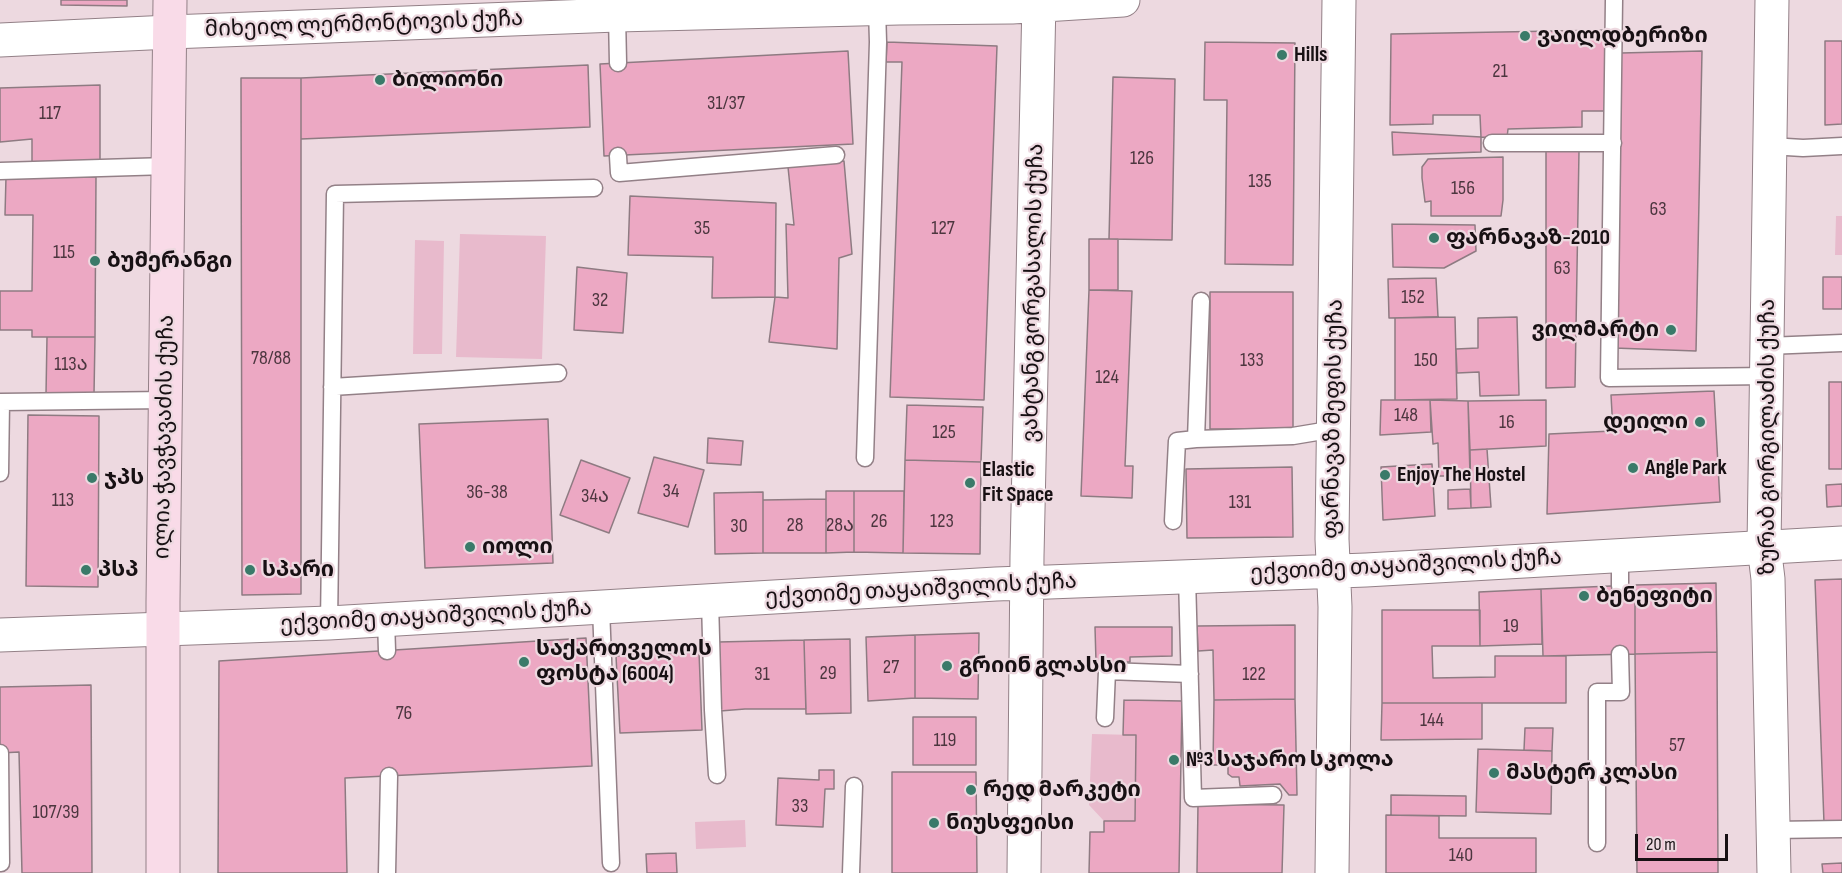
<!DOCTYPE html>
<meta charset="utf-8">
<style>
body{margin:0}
#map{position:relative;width:1842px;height:873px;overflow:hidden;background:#edd9e0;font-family:"Sofia Sans Condensed",sans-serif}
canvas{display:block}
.scale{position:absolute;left:1635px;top:834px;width:93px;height:27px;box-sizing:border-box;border:3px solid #171013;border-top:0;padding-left:8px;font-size:18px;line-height:21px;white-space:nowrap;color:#171013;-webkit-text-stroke:4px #edd9e0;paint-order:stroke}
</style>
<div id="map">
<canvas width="1842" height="873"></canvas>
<div class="scale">20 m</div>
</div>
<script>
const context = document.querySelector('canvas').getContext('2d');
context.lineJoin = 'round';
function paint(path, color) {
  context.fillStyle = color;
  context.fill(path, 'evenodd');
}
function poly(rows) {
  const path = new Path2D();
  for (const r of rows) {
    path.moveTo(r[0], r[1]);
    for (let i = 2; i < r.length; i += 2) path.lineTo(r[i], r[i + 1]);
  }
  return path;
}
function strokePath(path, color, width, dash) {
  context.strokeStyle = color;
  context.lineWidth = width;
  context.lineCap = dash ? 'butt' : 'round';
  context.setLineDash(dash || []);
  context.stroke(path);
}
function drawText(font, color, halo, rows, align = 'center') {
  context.font = font + ' "Sofia Sans Condensed","Noto Sans Georgian",sans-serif';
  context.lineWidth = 4.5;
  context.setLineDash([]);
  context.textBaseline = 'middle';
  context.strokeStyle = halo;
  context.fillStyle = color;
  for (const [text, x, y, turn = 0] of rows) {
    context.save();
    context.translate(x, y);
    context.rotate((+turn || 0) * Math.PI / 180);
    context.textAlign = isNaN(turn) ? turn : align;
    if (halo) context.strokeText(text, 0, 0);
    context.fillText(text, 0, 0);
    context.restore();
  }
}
const green = poly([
 [1836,216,1842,216,1842,255,1835,255],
 [460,234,546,236,542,359,456,357],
 [415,240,444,241,442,354,413,354],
 [1092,734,1136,735,1135,821,1104,821,1089,805],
 [745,820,746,847,696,849,695,822]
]);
const building = poly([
 [61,0,127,0,127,6,61,5,61,0],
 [1610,30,1610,111,1582,111,1582,127,1508,129,1507,138,1481,137,1480,115,1433,115,1433,124,1390,125,1391,34,1610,30],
 [1825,41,1842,41,1842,124,1825,125,1825,41],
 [887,42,997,46,984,400,890,397,902,62,886,62,887,42],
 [1205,42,1295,43,1293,265,1225,264,1227,100,1204,100,1205,42],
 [848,51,853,144,604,156,600,64,848,51],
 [1702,51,1696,351,1614,348,1621,53,1702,51],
 [588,65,590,127,301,139,301,78,588,65],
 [1113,77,1175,79,1172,240,1109,239,1113,77],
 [241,78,301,78,301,594,242,595,241,78],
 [100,85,100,165,32,165,32,139,0,142,0,88,100,85],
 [1392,132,1481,137,1481,152,1393,155,1392,132],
 [1546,151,1579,151,1575,387,1546,388,1546,151],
 [1503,157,1503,200,1501,216,1431,216,1431,201,1425,202,1422,178,1422,167,1428,159,1503,157],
 [844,161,852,254,839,258,837,349,769,342,775,297,788,298,786,224,794,225,788,167,844,161],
 [6,177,96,177,95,337,32,337,32,330,0,330,0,291,32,291,33,215,5,215,6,177],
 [630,196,776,203,775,297,712,298,713,257,628,255,630,196],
 [1392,224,1475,225,1476,251,1444,268,1393,267,1392,224],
 [1089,239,1118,239,1118,290,1089,290,1089,239],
 [577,267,627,273,623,333,574,330,577,267],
 [1823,277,1842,277,1842,309,1823,309,1823,277],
 [1436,278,1438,317,1389,318,1388,279,1436,278],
 [1089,290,1132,291,1125,466,1133,466,1132,498,1081,496,1089,290],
 [1210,292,1293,292,1293,429,1210,429,1210,292],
 [1455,317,1457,399,1395,400,1395,318,1455,317],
 [1517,317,1519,395,1480,396,1479,372,1457,373,1456,349,1478,348,1478,318,1517,317],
 [47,337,95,337,94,394,46,394,47,337],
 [1829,382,1842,382,1842,469,1829,469,1829,382],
 [1714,391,1720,502,1547,514,1549,434,1613,431,1611,395,1714,391],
 [1381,400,1430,400,1431,432,1380,435,1381,400],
 [1430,400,1468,401,1470,476,1439,476,1438,443,1433,444,1430,400],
 [1546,400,1546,446,1470,450,1468,401,1546,400],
 [907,405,983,407,981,462,905,460,907,405],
 [28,415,99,416,98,587,26,586,28,415],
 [548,419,553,563,425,568,419,424,548,419],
 [708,438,743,441,741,465,707,463,708,438],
 [1487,449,1491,507,1471,508,1470,450,1487,449],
 [654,457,704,470,688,527,638,513,654,457],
 [581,460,630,478,609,533,560,515,581,460],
 [905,460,981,462,980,554,903,553,905,460],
 [1432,464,1435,516,1383,520,1381,467,1432,464],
 [1292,467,1293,537,1187,538,1186,469,1292,467],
 [1842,484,1842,506,1827,507,1826,485,1842,484],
 [1470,489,1471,508,1448,509,1448,490,1470,489],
 [826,491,854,491,854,552,826,553,826,491],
 [854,491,904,491,903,553,854,552,854,491],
 [763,492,763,553,715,554,714,493,763,492],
 [826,499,826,553,763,553,763,500,826,499],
 [1842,579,1842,822,1824,823,1815,580,1842,579],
 [1716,583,1717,652,1635,654,1635,585,1716,583],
 [1635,585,1635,654,1543,656,1541,589,1635,585],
 [1541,589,1542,644,1480,646,1479,592,1541,589],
 [1382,610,1480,610,1480,646,1432,646,1433,678,1495,677,1495,656,1566,656,1566,703,1382,703,1382,610],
 [1295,625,1295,699,1214,700,1213,650,1198,651,1197,626,1295,625],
 [1095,627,1172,627,1172,656,1130,657,1130,662,1096,662,1095,627],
 [979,633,978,699,915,698,915,635,979,633],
 [915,635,915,698,868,701,866,637,915,635],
 [586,638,592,766,345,778,347,873,218,873,219,661,586,638],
 [850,639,851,713,806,714,804,640,850,639],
 [804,640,806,709,745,709,720,711,718,642,804,640],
 [699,652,702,730,620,733,616,656,699,652],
 [1717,652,1718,873,1637,873,1635,654,1717,652],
 [91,685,92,873,22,873,19,752,0,753,0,687,91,685],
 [1295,699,1297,795,1289,795,1280,784,1240,786,1239,777,1232,777,1228,774,1228,765,1213,765,1214,700,1295,699],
 [1124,700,1182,701,1179,873,1089,873,1090,832,1104,832,1104,821,1135,821,1136,735,1123,735,1124,700],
 [1382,703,1482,703,1482,739,1381,740,1382,703],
 [913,717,976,717,976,765,913,765,913,717],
 [1525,728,1553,728,1552,751,1524,750,1525,728],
 [1478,749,1552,751,1551,814,1476,812,1478,749],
 [819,770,834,770,834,789,825,789,823,827,776,825,778,778,819,780,819,770],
 [892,772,976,772,977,873,892,873,892,772],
 [1391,795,1466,796,1466,816,1391,815,1391,795],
 [1198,804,1284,805,1282,873,1197,873,1198,804],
 [1386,815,1439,816,1439,838,1536,838,1536,873,1386,873,1386,815],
 [676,853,677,873,647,873,646,854,676,853],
 [1842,863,1842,873,1823,873,1822,864,1842,863]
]);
const service = poly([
 [1614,0,1609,378,1767,376],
 [617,15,618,63],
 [1492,143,1613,143],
 [1770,146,1803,148,1842,146],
 [618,156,619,173,836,155],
 [0,171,168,166],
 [1201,301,1196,439,1293,436,1335,429],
 [1767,346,1842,343],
 [332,387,558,373],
 [865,458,878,42,877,8],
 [0,473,1,402,166,400],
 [1173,521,1177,441,1196,439],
 [1620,554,1620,586],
 [1187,577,1193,798,1273,795],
 [710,601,713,710,717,775],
 [601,608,611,863],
 [386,620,387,651],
 [329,623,335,194,594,188],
 [1105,718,1107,671,1190,674],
 [0,753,1,863],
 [1773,830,1842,829],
 [1597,843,1597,692,1621,692,1620,654],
 [387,873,389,776],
 [851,873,854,786]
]);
const minor = poly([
 [0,40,170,32,617,15,899,8,1012,7,1123,0],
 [0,635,329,623,996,584,1366,570,1842,543],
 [1024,873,1027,556,1039,0],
 [1332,873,1335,607,1332,539,1339,0]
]);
const tertiary = poly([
 [1772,0,1764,546,1768,579,1774,873]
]);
const secondary = poly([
 [163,873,163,602,170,0]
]);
const markers = [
 [1525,36,6,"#3a7a69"],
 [1282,55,6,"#3a7a69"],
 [380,80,6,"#3a7a69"],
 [1434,238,6,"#3a7a69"],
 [95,261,6,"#3a7a69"],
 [1671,330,6,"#3a7a69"],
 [1700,422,6,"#3a7a69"],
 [1633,468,6,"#3a7a69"],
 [1385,475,6,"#3a7a69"],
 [92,478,6,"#3a7a69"],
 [970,483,6,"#3a7a69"],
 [470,547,6,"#3a7a69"],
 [86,570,6,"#3a7a69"],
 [250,570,6,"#3a7a69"],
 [1584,596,6,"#3a7a69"],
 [524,662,6,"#3a7a69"],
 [947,666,6,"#3a7a69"],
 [1174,760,6,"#3a7a69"],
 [1494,773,6,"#3a7a69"],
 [971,790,6,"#3a7a69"],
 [934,823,6,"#3a7a69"]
];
const numberNames = [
 ["21",1500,72],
 ["31/37",726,104],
 ["117",50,114],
 ["126",1142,159],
 ["135",1260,182],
 ["156",1463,189],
 ["63",1658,210],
 ["35",702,229],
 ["127",943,229],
 ["115",64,253],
 ["63",1562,269],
 ["152",1413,298],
 ["32",600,301],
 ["78/88",271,359],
 ["133",1252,361],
 ["150",1426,361],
 ["113ა",71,365],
 ["124",1107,378],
 ["148",1406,416],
 ["16",1507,423],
 ["125",944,433],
 ["34",671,492],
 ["36-38",487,493],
 ["34ა",595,497],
 ["113",63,501],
 ["131",1240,503],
 ["26",879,522],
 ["123",942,522],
 ["28",795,526],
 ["28ა",840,526],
 ["30",739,527],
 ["19",1511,627],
 ["27",891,668],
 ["29",828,674],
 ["31",762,675],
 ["122",1254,675],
 ["76",404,714],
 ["144",1432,721],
 ["119",945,741],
 ["57",1677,746],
 ["33",800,807],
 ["107/39",56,813],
 ["140",1461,856]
];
const streetNames = [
 ["მიხეილ ლერმონტოვის ქუჩა",364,25,-2],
 ["ვახტანგ გორგასალის ქუჩა",1034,293,-89],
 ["ფარნავაზ მეფის ქუჩა",1334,419,-89],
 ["ილია ჭავჭავაძის ქუჩა",165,437,-89],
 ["ზურაბ გორგილაძის ქუჩა",1768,437,-90],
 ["ექვთიმე თაყაიშვილის ქუჩა",1406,566,-3],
 ["ექვთიმე თაყაიშვილის ქუჩა",921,590,-3],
 ["ექვთიმე თაყაიშვილის ქუჩა",436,617,-3]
];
const poiNames = [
 ["ვაილდბერიზი",1537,36],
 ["Hills",1294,55],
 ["ბილიონი",392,80],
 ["ფარნავაზ-2010",1446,238],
 ["ბუმერანგი",107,261],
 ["ვილმარტი",1659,330,"right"],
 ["დეილი",1688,422,"right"],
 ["Angle Park",1645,468],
 ["Elastic",982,470],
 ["Fit Space",982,495],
 ["Enjoy The Hostel",1397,475],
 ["ჯპს",104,478],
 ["იოლი",482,547],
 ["პსპ",98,570],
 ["სპარი",262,570],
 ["ბენეფიტი",1596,596],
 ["საქართველოს",536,649],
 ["ფოსტა (6004)",536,674],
 ["გრიინ გლასსი",959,666],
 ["№3 საჯარო სკოლა",1186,760],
 ["მასტერ კლასი",1506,773],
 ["რედ მარკეტი",983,790],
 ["ნიუსფეისი",946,823]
];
paint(green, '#e8bacc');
paint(building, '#eca8c3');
strokePath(building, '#8e7b82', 1.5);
strokePath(service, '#938087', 19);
strokePath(minor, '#938087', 35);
strokePath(tertiary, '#938087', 35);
strokePath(secondary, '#938087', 35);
strokePath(service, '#fff', 16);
strokePath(minor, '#fff', 33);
strokePath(tertiary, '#fff', 33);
strokePath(secondary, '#f9dbe8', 33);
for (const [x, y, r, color] of markers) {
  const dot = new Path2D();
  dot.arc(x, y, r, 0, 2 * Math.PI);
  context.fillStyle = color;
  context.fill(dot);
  strokePath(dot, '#edd9e0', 2);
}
drawText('20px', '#4c363f', null, numberNames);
drawText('22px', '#171013', '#edd9e0', streetNames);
drawText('bold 22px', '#171013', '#edd9e0', poiNames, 'left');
</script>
